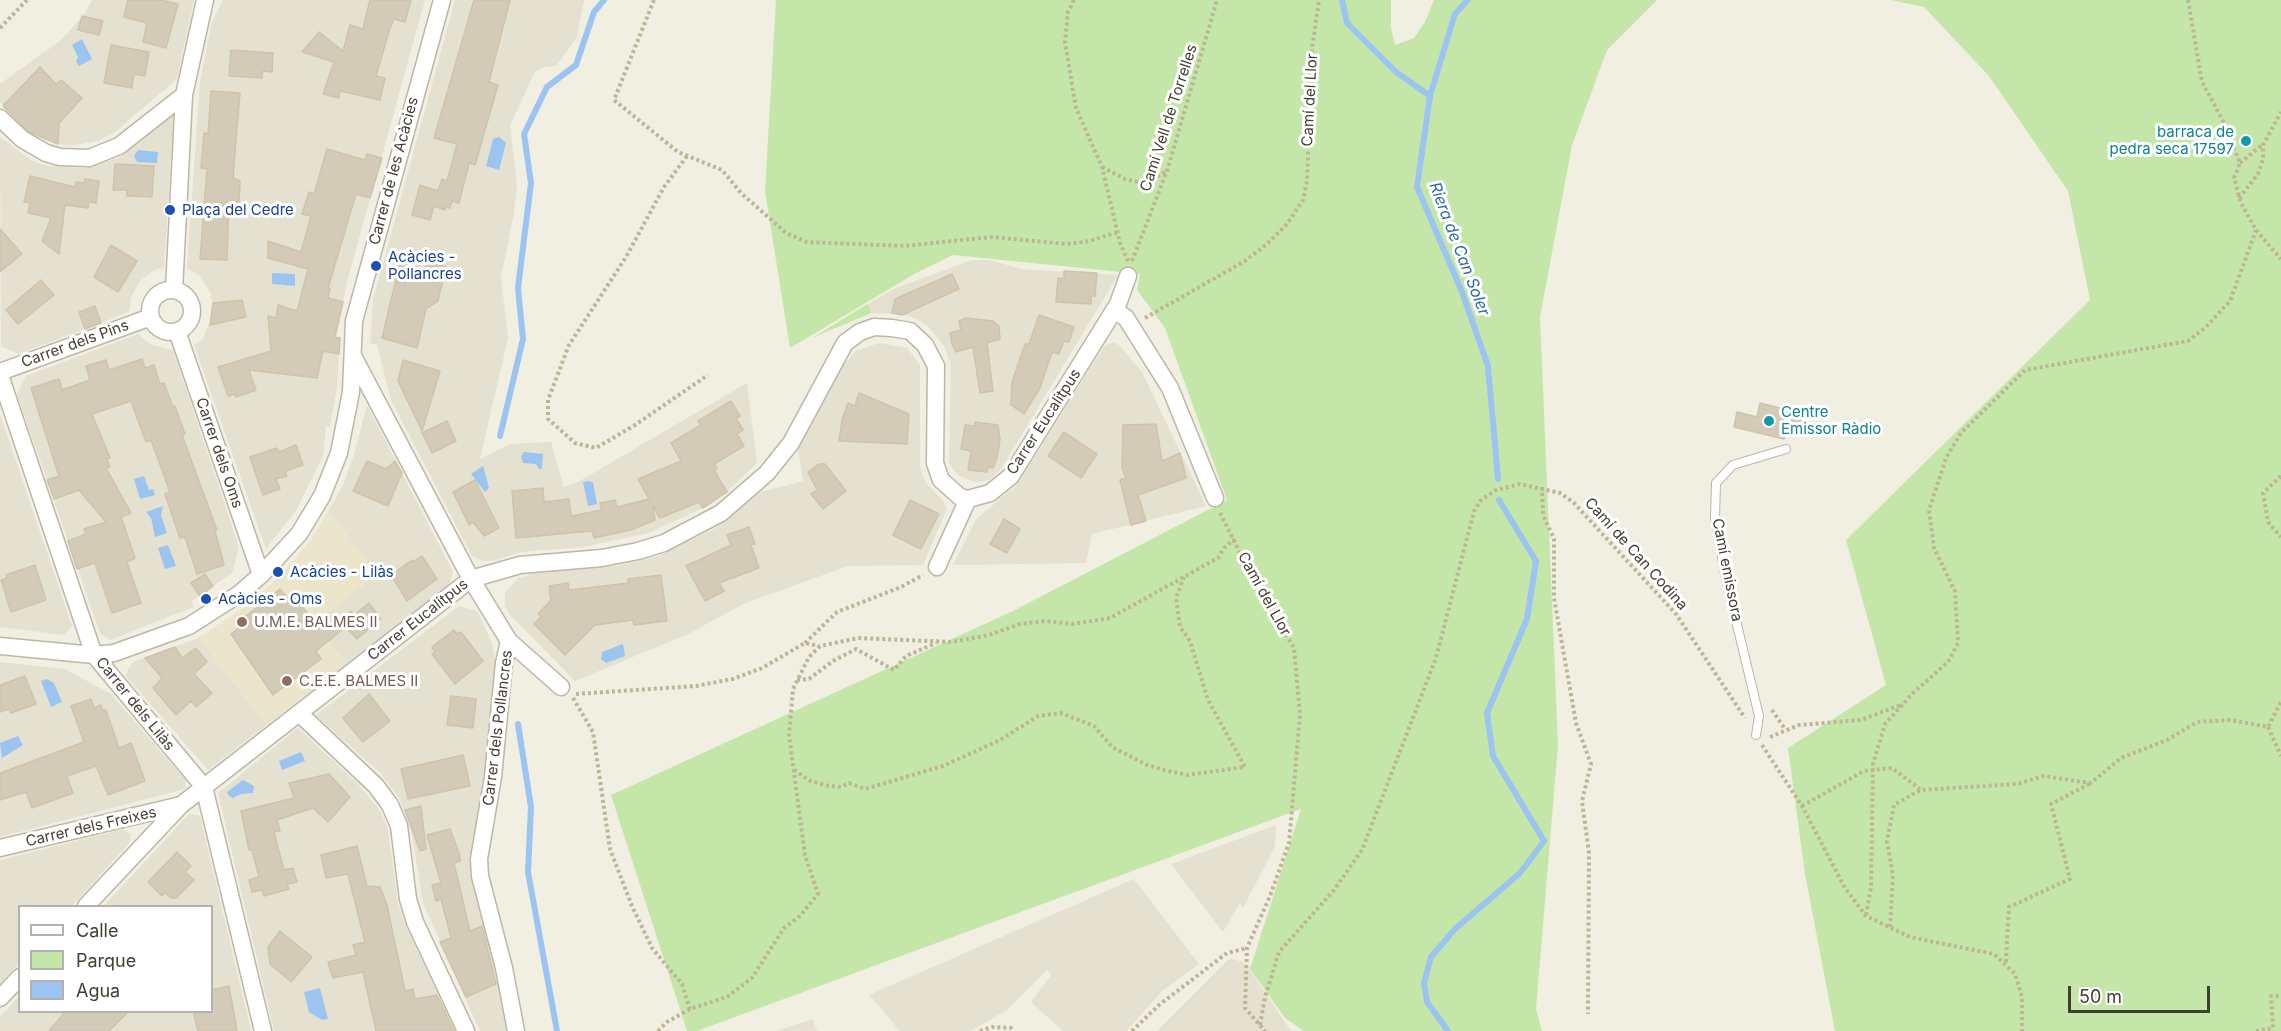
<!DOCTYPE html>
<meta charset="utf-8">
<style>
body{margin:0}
#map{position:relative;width:2281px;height:1031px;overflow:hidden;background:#f1eee2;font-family:Inter,sans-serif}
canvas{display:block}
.legend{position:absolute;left:18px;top:905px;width:195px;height:108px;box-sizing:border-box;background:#fff;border:2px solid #b4b2ad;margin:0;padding:8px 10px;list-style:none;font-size:18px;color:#433e32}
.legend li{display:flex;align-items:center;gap:12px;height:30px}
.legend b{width:30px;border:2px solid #b4b2ad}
.scale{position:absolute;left:2068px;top:986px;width:142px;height:27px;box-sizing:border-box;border:3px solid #433e32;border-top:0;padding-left:8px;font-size:18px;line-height:21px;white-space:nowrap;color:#433e32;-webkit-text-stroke:4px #fff;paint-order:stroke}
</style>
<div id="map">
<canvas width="2281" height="1031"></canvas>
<ul class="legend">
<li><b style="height:8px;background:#fff"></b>Calle</li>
<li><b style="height:16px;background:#c4e7a9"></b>Parque</li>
<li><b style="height:16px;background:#9cc4f0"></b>Agua</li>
</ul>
<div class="scale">50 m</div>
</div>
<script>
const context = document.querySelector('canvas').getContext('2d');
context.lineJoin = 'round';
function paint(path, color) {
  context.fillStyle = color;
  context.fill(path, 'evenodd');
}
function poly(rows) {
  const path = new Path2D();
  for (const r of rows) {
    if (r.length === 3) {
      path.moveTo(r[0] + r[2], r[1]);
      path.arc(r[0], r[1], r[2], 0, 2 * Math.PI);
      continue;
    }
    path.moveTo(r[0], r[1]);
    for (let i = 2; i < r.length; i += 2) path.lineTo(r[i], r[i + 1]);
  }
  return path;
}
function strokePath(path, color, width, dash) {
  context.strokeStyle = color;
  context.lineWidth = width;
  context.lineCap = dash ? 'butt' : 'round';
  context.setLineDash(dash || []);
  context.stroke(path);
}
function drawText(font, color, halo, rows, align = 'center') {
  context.font = font + ' Inter,sans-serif';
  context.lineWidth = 6;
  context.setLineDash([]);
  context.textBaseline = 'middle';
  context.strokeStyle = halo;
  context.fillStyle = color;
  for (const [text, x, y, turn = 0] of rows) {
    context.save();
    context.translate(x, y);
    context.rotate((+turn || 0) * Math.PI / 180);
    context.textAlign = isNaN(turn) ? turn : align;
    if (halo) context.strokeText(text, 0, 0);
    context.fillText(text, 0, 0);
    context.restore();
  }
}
const residential = poly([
 [92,0,194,0,177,79,115,132,98,141,69,146,43,140,27,131,0,102,0,84,60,41,83,16],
 [223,0,425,0,347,282,336,337,340,338,337,387,330,427,326,426,323,456,297,509,266,549,194,345,202,340,211,320,213,309,211,294,199,275,187,268,200,82,211,25],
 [455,0,584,0,577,37,556,66,544,67,535,72,510,125,517,186,514,213,501,278,508,338,480,459,510,444,551,442,564,487,578,482,747,383,757,463,727,492,703,508,649,533,583,547,521,552,492,561,482,561,472,556,391,400,377,345,370,343,373,300],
 [174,114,164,267,153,271,140,281,132,295,129,312,19,354,1,346,0,137,32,161,48,166,83,168,119,158],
 [972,260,990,260,1021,269,1118,275,1001,469,989,480,975,482,959,476,949,464,951,365,944,346,928,326,914,318,899,314,871,313,814,337,893,289],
 [138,334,152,345,173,350,239,547,232,573,192,601,194,607,110,640,100,633,17,394,26,376],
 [1113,342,1119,345,1142,372,1206,506,1092,534,1086,563,953,565,976,519,1017,485,1097,357,1106,345],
 [879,343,907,348,920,365,920,468,926,483,944,502,947,509,923,565,848,566,743,604,688,634,575,681,510,615,505,605,505,593,518,578,536,573,617,566,661,555,716,528,761,492,803,481,798,448,842,367,856,351],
 [367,405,453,572,450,584,208,770,125,675,133,662,198,638,225,622,270,586,296,560,319,528,343,485,354,455],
 [0,414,72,626,64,635,0,627],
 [459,606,477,611,492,643,496,664,483,792,470,865,513,1031,480,1031,423,903,412,834,399,798,380,773,316,715],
 [0,662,65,669,111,694,186,781,185,789,0,837],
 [298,728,359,785,381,812,388,830,398,903,405,924,455,1031,274,1031,218,793],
 [189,814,200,816,251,1031,0,1031,0,1017,19,996,20,1012,212,1012,212,906,104,906],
 [1276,825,1275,846,1243,908,1240,903,1223,932,1171,864],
 [124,829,131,835,130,842,72,906,20,906,19,963,0,984,0,860],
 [1134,879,1199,964,1162,991,1127,1031,1063,1031,1031,1002,1051,975,1047,970,1007,1010,970,1031,900,1031,869,995],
 [1230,958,1245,963,1291,1031,1157,1031],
 [813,1019,817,1031,777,1031]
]);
const education = poly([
 [329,510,377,575,315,623,346,663,266,725,198,638,246,606,282,574,310,541]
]);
const green = poly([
 [776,0,1391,0,1391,28,1395,45,1414,38,1425,22,1434,0,1657,0,1607,50,1572,145,1540,317,1558,745,1536,1009,1542,1031,1304,1031,1285,1018,1250,969,1301,809,697,1031,687,1031,611,795,1013,611,1227,500,1165,328,1137,290,1140,274,953,255,916,273,790,348,765,191],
 [1891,0,2281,0,2281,1031,1835,1031,1805,874,1788,748,1886,685,1846,540,2090,300,2068,191,1989,76,1924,7],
 [867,304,871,313,814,337,864,306]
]);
const water = poly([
 [82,39,92,59,79,66,76,61,78,57,72,45],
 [499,137,506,143,499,170,486,166,493,139],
 [138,150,158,152,157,163,137,162,134,156],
 [272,273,295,274,295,286,272,284],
 [524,452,543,454,542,469,539,469,536,464,523,463,521,457],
 [483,466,489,488,485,492,471,474],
 [144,476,149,490,153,489,155,495,140,499,134,479],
 [589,481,593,482,597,504,588,506,583,482],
 [163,506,161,515,167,533,155,537,151,518,146,512],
 [168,545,176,566,165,569,158,548],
 [623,644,625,656,606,663,601,659,602,652],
 [47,679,54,683,62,702,51,707,41,681],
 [18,736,23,745,2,758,0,743],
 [301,752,305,761,282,770,279,761],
 [243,780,254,786,253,793,241,794,233,798,229,796,227,792],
 [320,988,328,1019,322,1020,309,1012,304,992]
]);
const stream = poly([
 [1342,0,1347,23,1396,72,1430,96],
 [1468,0,1455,14,1430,96,1417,187,1462,292,1488,366,1498,479],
 [500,436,523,339,518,288,531,183,524,134,547,87,576,65,594,12,604,0],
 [518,724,531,807,528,872,557,1031],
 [1448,1031,1427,1002,1424,983,1431,957,1455,929,1520,873,1544,841,1493,756,1487,713,1527,619,1536,561,1499,500]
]);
const building = poly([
 [128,0,161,0,178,4,166,48,143,42,147,23,124,17,128,0],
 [370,0,411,0,405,22,394,19,390,28,376,76,385,78,380,100,340,91,339,98,323,94,334,62,302,52,319,32,343,51,350,25,363,29,370,0],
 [474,0,510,0,489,82,498,85,475,165,469,163,459,203,452,201,450,208,446,207,445,210,434,206,430,220,412,215,420,185,438,191,442,179,447,181,457,144,434,138,474,0],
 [82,16,103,21,99,35,78,30,82,16],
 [111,45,149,52,145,76,134,74,132,88,104,83,111,45],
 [231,50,273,53,272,72,262,71,262,78,229,76,231,50],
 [40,67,56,84,61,80,82,98,59,123,58,144,28,131,3,106,40,67],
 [211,91,240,93,233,178,240,181,239,202,229,204,227,260,200,259,207,169,201,168,204,133,208,134,211,91],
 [327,149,365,160,367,154,382,158,370,198,356,194,328,288,330,288,328,298,343,302,335,337,340,338,339,354,323,351,317,378,249,370,256,390,236,397,235,394,228,396,218,367,271,351,268,316,276,318,278,305,297,311,308,269,268,258,268,241,301,252,311,216,302,214,309,192,314,194,327,149],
 [115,164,154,166,152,197,127,196,127,190,113,190,115,164],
 [30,176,75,187,76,182,84,183,85,179,99,181,96,203,89,202,88,208,65,205,59,254,42,241,51,218,28,213,30,203,24,202,30,176],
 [0,229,22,254,0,272,0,229],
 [111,245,137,261,118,292,94,277,111,245],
 [427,261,446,267,438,301,426,309,417,348,382,338,400,263,425,269,427,261],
 [1064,271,1097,273,1095,296,1091,296,1091,304,1056,302,1058,278,1064,279,1064,271],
 [952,274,959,289,902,315,892,313,895,299,952,274],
 [41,280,54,295,18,324,6,310,41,280],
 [242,300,246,317,210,325,213,303,242,300],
 [95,306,101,323,85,329,79,312,95,306],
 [1039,315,1074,327,1069,342,1064,341,1059,354,1052,352,1040,388,1024,414,1011,405,1012,382,1025,344,1029,344,1039,315],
 [966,318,993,321,999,326,1000,339,987,343,993,391,980,393,973,347,956,352,952,344,950,333,961,330,959,321,966,318],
 [142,359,145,368,154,365,160,384,164,383,173,407,175,406,185,434,182,435,217,530,215,531,224,565,197,574,185,537,180,538,165,494,170,492,151,440,146,442,131,401,92,414,110,458,107,459,110,467,106,468,131,513,121,517,135,558,127,562,141,603,112,613,95,563,77,569,68,541,86,534,84,529,106,522,79,490,54,499,47,480,59,476,31,388,59,379,62,390,90,380,86,366,106,360,109,370,142,359],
 [403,360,440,371,422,431,398,381,403,360],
 [859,393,909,414,907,444,839,441,842,420,848,403,855,406,859,393],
 [731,401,740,416,736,418,743,430,737,434,744,446,714,464,717,468,714,470,727,492,703,508,699,502,660,518,653,506,655,520,631,530,594,538,592,531,516,538,512,491,543,488,544,502,569,499,571,516,602,510,600,503,615,500,617,507,649,499,638,479,681,461,671,443,701,425,698,421,731,401],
 [1760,403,1804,414,1801,428,1788,425,1784,439,1734,427,1737,412,1757,417,1760,403],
 [447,421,456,441,432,453,422,433,447,421],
 [975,422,998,425,1000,439,997,458,993,468,988,467,987,472,968,470,971,451,961,449,965,425,975,426,975,422],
 [1156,424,1162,461,1180,453,1186,478,1138,495,1146,521,1131,525,1120,480,1126,478,1122,468,1123,425,1156,424],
 [1064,432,1097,454,1081,478,1048,456,1064,432],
 [296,445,303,465,285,471,287,476,276,479,280,489,263,495,250,457,277,448,279,452,296,445],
 [367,461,386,469,395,461,402,473,388,506,353,491,367,461],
 [819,464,825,464,846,491,823,509,811,494,817,490,808,472,819,464],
 [475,480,499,528,484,536,473,522,469,525,453,492,475,480],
 [910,500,939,514,921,549,893,535,910,500],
 [1004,519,1020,529,1007,553,990,544,1004,519],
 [749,527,755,544,751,545,759,568,719,583,724,591,705,601,686,566,731,545,727,535,749,527],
 [422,556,437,579,407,601,391,575,412,560,413,562,422,556],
 [35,565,46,600,11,612,1,580,7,578,6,575,35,565],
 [205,574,213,586,200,596,191,583,205,574],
 [661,575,667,621,634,625,633,620,595,625,565,655,534,624,541,617,538,614,551,600,549,586,568,583,569,590,629,583,628,579,661,575],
 [280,589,288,599,293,595,315,623,328,613,342,630,316,651,321,659,273,695,231,634,240,627,237,623,280,589],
 [369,603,381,619,357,639,340,621,351,611,354,615,369,603],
 [454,630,457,634,461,632,483,661,455,684,432,654,435,652,432,647,454,630],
 [175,647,182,658,196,648,207,662,194,674,212,693,196,707,191,701,176,715,153,688,162,678,145,658,175,647],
 [25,676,36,704,11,713,9,709,0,712,0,685,25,676],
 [369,694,390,721,363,742,343,718,369,694],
 [451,696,476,699,473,728,447,725,451,696],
 [91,699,94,708,101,705,103,711,106,710,119,748,131,743,145,781,108,795,96,766,67,776,73,793,32,808,26,792,0,800,0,773,84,742,71,706,91,699],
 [463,755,470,786,408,799,401,769,463,755],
 [329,774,350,797,328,822,313,808,277,820,280,831,274,832,284,870,293,868,297,882,287,884,289,889,264,896,262,890,252,892,249,880,259,877,252,850,249,850,241,811,294,798,289,783,329,774],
 [421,806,426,849,420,851,405,810,421,806],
 [450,829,459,853,460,861,454,863,470,931,482,926,496,984,466,997,440,942,451,938,441,899,436,901,432,885,441,883,427,835,450,829],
 [357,846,367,886,380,887,387,905,405,991,413,989,415,999,437,995,454,1031,376,1031,363,972,333,978,328,962,356,955,353,945,365,942,348,874,326,878,321,855,357,846],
 [177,852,191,866,185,872,194,880,176,898,171,898,165,893,162,896,148,882,177,852],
 [280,931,312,957,291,982,270,964,268,947,280,931],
 [229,986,237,1031,198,1031,193,1011,212,1011,212,990,229,986],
 [66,1011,129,1011,109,1031,49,1031,66,1011]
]);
const path = poly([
 [654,0,614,100,678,152,722,170,741,193,786,233,807,242,904,246,992,237,1067,244,1090,241,1118,232],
 [1074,0,1068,12,1065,42,1076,108,1102,167,1120,243,1128,261],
 [2188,0,2202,82,2223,121,2240,163,2234,178,2241,203,2256,230,2281,259],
 [0,28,27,0],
 [687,156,664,187,626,257,569,345,548,400,548,419,575,443,596,448,635,425,708,375],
 [2240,163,2262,145],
 [1102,167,1125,179,1138,182,1148,182,1167,171],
 [2239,198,2258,174,2263,159,2263,145,2281,112],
 [1132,261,1167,171,1217,0],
 [1145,318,1245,261,1267,244,1287,224,1303,200,1307,181,1312,49,1319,0],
 [2281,476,2263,493,2268,522,2281,537],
 [1542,487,1543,515,1554,539,1554,598,1576,723,1591,764,1582,801,1589,853,1588,1014],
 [1220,513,1253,579,1294,648,1300,715,1289,843,1270,896,1247,948,1245,1008,1265,1031],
 [805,643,837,612,901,587,923,575],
 [797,680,809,679,833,661,856,649,894,670,906,656,936,643],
 [576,694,696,686,733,679,762,668,805,643,819,646],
 [573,698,593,732,610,849,632,906,652,948,682,984,690,1009],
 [1772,710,1785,729],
 [2268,727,2281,756],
 [1770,737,1799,725,1861,720,1903,704],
 [1762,745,1802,806,1845,888,1866,916,1910,937,1994,954,2015,974,2022,997,2022,1031],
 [794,770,810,781,829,786,841,787,849,783,865,789,943,766,1000,740,1038,716,1061,713,1094,726,1112,747,1147,765,1164,770,1187,775,1245,767,1208,700,1190,641,1180,627,1176,598,1184,577],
 [1802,806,1864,771,1892,768,1920,789],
 [1866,915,1871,887,1873,764,1885,724,1912,694,1948,662,1958,643,1955,591,1934,548,1929,510,1946,458,1961,433,2025,370,2188,341,2206,327,2230,301,2256,230],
 [1890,927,1893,876,1887,841,1894,805,1920,790,2017,784,2043,776,2091,783,2121,758,2167,740,2197,722,2230,720,2268,727,2281,702],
 [2006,962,2009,907,2070,879,2051,804,2091,783],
 [1260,1025,1265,997,1279,952,1334,890,1362,850,1436,658,1474,511,1481,500,1496,490,1520,484,1560,493,1573,502,1676,614,1745,718],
 [658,1031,667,1022,690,1009,727,997,752,978,784,928,800,916,818,894,805,855,789,735,793,689,809,657,820,646,858,638,952,642,989,635,1020,624,1045,621,1073,624,1110,618,1218,558,1224,548,1235,539],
 [980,1031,992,1027,1011,1028,1014,1031],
 [1132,1031,1159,1005,1227,953,1247,948],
 [2256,1031,2273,1028,2271,996,2281,996]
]);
const service = poly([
 [1756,735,1759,716,1726,579,1715,518,1716,483,1733,465,1786,449]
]);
const minor = poly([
 [0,118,22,139,46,153,60,157,89,158,119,146,184,95],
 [174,290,184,95,205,0],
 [171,311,21],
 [1114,310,1126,318,1170,388,1215,498],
 [177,331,261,575],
 [353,356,471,579,509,641,504,663,493,777,479,859,480,876,504,968,516,1031],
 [0,372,151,317],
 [0,375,94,655,204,787,263,1031],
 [937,567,968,499],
 [509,641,561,687],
 [0,646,94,655,114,653,189,626,239,594,261,575,299,534,322,496,339,453,351,392,354,321,442,0],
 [299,713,376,786,390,805,399,826,408,899,415,922,466,1031],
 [0,848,181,805],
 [86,906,181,805,471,579,520,565,602,558,638,551,664,543,721,513,767,473,791,443,845,343,860,332,874,327,892,328,910,331,925,345,936,366,935,463,941,480,960,497,968,499,990,493,1011,476,1118,304,1128,276],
 [0,998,20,977]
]);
const markers = [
 [2246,141,6,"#0f9aa8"],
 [170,210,6,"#1a4fb4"],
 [376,266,6,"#1a4fb4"],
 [1769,421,6,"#0f9aa8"],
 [278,572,6,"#1a4fb4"],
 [206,599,6,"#1a4fb4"],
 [242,622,6,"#8d6e63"],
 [287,681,6,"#8d6e63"]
];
const streetNames = [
 ["Camí del Llor",1310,100,-87],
 ["Camí Vell de Torrelles",1169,118,-72],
 ["Carrer de les Acàcies",394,171,-75],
 ["Carrer dels Pins",75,344,-20],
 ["Carrer Eucalitpus",1044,422,-57],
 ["Carrer dels Oms",219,453,71],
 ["Camí de Can Codina",1636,554,48],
 ["Camí emissora",1727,570,79],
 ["Camí del Llor",1264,594,61],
 ["Carrer Eucalitpus",418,620,-38],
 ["Carrer dels Lilàs",135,704,51],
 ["Carrer dels Pollancres",498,728,-83],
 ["Carrer dels Freixes",91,827,-13]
];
const cultureNames = [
 ["barraca de",2234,132],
 ["pedra seca 17597",2234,149],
 ["Centre",1781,412,"left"],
 ["Emissor Ràdio",1781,429,"left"]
];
const transitNames = [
 ["Plaça del Cedre",182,210],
 ["Acàcies -",388,257],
 ["Pollancres",388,274],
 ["Acàcies - Lilàs",290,572],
 ["Acàcies - Oms",218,599]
];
const educationNames = [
 ["U.M.E. BALMES II",254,622],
 ["C.E.E. BALMES II",299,681]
];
const waterNames = [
 ["Riera de Can Soler",1459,249,69]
];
paint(residential, '#e5e1d0');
paint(education, '#ebe6cb');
paint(green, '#c4e7a9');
paint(water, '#9cc4f0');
strokePath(stream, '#9cc4f0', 6);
paint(building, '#d3cbb7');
strokePath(building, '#cec4aa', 1.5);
strokePath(service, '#bdb7a5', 10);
strokePath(minor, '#bdb7a5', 19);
strokePath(path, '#beb596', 4, [3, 3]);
strokePath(service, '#fff', 8);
strokePath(minor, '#fff', 16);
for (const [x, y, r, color] of markers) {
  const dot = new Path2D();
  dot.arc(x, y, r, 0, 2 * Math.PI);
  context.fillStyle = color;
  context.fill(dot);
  strokePath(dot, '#fff', 2);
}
drawText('15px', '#433e32', '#fff', streetNames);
drawText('15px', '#0d838f', '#fff', cultureNames, 'right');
drawText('15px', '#164399', '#fff', transitNames, 'left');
drawText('15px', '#785e54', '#fff', educationNames, 'left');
drawText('italic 16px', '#2c68af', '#fff', waterNames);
</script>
